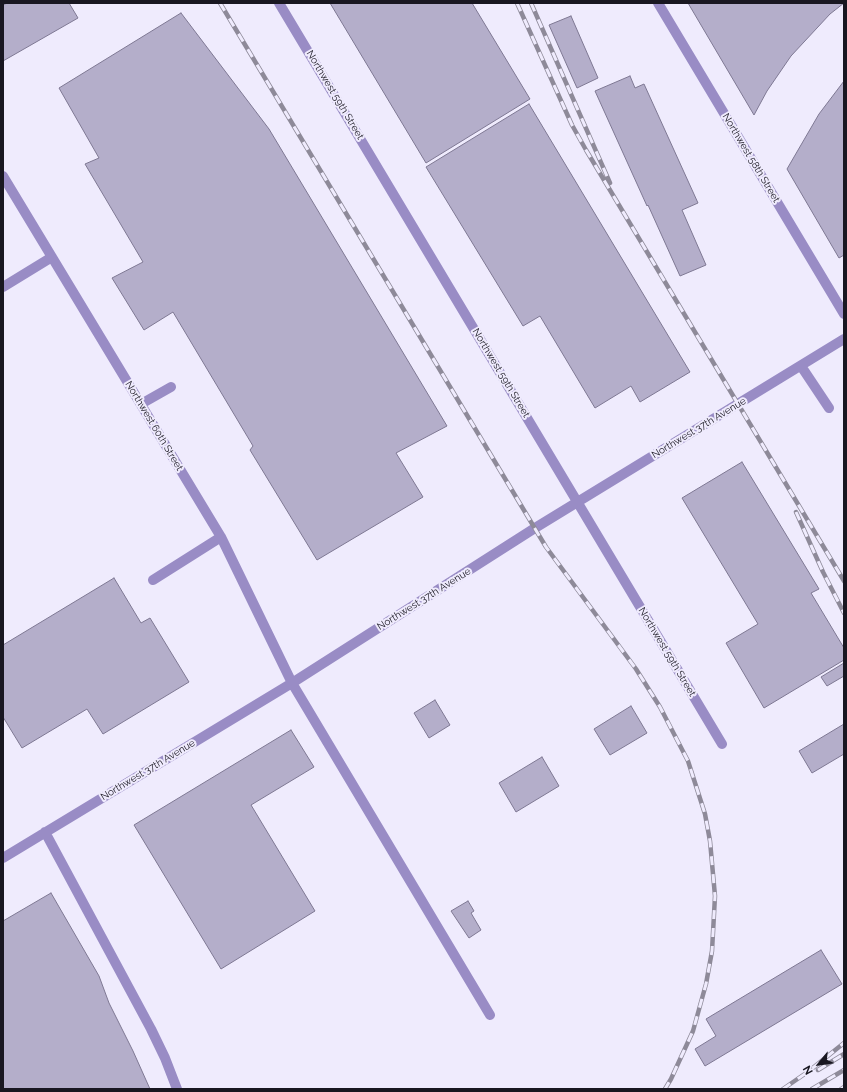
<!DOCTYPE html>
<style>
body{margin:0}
#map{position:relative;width:847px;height:1092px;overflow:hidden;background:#efebfd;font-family:Raleway,sans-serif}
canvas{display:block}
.frame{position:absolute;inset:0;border:4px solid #191721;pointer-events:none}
.north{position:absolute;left:799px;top:1044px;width:40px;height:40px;-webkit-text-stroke:3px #efebfd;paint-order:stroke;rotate:241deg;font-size:11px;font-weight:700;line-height:16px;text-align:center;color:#191721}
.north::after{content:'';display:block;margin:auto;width:14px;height:18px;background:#191721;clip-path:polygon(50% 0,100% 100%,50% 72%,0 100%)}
</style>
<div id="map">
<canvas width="847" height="1092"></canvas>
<div class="frame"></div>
<div class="north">N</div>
</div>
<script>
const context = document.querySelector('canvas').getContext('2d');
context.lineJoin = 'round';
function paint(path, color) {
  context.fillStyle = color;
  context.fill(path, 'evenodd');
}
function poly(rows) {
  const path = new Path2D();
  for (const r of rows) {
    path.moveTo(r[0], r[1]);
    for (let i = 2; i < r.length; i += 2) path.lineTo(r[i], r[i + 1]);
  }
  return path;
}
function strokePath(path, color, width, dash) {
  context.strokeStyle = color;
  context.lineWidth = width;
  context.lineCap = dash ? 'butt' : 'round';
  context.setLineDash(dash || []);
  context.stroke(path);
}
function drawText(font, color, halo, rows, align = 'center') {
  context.font = font + ' Raleway,sans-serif';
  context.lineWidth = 4;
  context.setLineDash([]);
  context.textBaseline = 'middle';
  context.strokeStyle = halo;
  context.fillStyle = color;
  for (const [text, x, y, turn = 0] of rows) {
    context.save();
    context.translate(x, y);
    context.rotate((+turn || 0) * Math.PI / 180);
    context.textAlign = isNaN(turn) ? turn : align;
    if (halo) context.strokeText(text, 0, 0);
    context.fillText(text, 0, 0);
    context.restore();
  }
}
const building = poly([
 [7,3,69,3,78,18,3,61,3,5,7,3],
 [330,3,472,3,530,99,426,163,330,3],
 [688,3,844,3,830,14,791,56,767,91,754,115,688,3],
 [181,13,269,129,447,426,396,453,423,497,317,560,250,450,253,446,173,312,144,330,112,278,143,262,85,164,99,158,59,88,181,13],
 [571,16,598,78,577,88,549,25,571,16],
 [630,76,635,88,644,84,698,203,682,210,706,265,680,276,648,205,647,206,595,91,630,76],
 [844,81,844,255,839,258,787,169,819,114,844,81],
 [529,104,690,372,640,402,631,386,595,408,540,316,523,326,426,167,529,104],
 [742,462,819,589,811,593,844,648,844,660,764,708,726,643,758,624,682,498,742,462],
 [114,578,141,623,150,618,189,682,103,734,87,709,22,748,3,717,3,645,114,578],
 [844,663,844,676,827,686,821,677,844,663],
 [435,700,450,725,429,738,414,713,435,700],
 [631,706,647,733,610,755,594,729,631,706],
 [844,724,844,754,812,773,799,751,844,724],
 [291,730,314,767,251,805,315,911,221,969,134,825,291,730],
 [542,757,559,786,516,812,499,783,542,757],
 [51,893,99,976,109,1003,133,1051,150,1089,3,1089,3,921,51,893],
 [468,901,474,911,471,913,481,930,469,938,451,911,468,901],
 [821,950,842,984,705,1066,695,1049,716,1036,706,1019,821,950]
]);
const minor = poly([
 [279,3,722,744],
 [658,3,844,314],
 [3,176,221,537,292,683,490,1015],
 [3,287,52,257],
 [801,366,829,408],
 [141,404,171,387],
 [153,580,221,537],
 [45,832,151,1029,165,1058,177,1089],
 [3,858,292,683,535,528,844,339]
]);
const rail = poly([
 [220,3,546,547,636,669,660,707,688,761,705,814,710,841,715,896,712,951,706,984,693,1031,671,1079,665,1089],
 [517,3,572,125,586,150,844,581],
 [531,3,610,183],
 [796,512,823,572,844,613],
 [818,1070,844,1054],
 [783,1089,809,1071,844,1043],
 [812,1089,844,1070],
 [841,1089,844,1087]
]);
const streetNames = [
 ["Northwest 59th Street",335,95,59],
 ["Northwest 58th Street",751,158,59],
 ["Northwest 59th Street",501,373,59],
 ["Northwest 60th Street",154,426,59],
 ["Northwest 37th Avenue",699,428,-31],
 ["Northwest 37th Avenue",424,599,-32],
 ["Northwest 59th Street",667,652,59],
 ["Northwest 37th Avenue",148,770,-31]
];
paint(building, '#b4aeca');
strokePath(building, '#7e7893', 1);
strokePath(minor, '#998cc5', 10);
strokePath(rail, '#8e8a99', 4.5);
strokePath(rail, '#efebfd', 3, [9]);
drawText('10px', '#191721', '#efebfd', streetNames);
</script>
